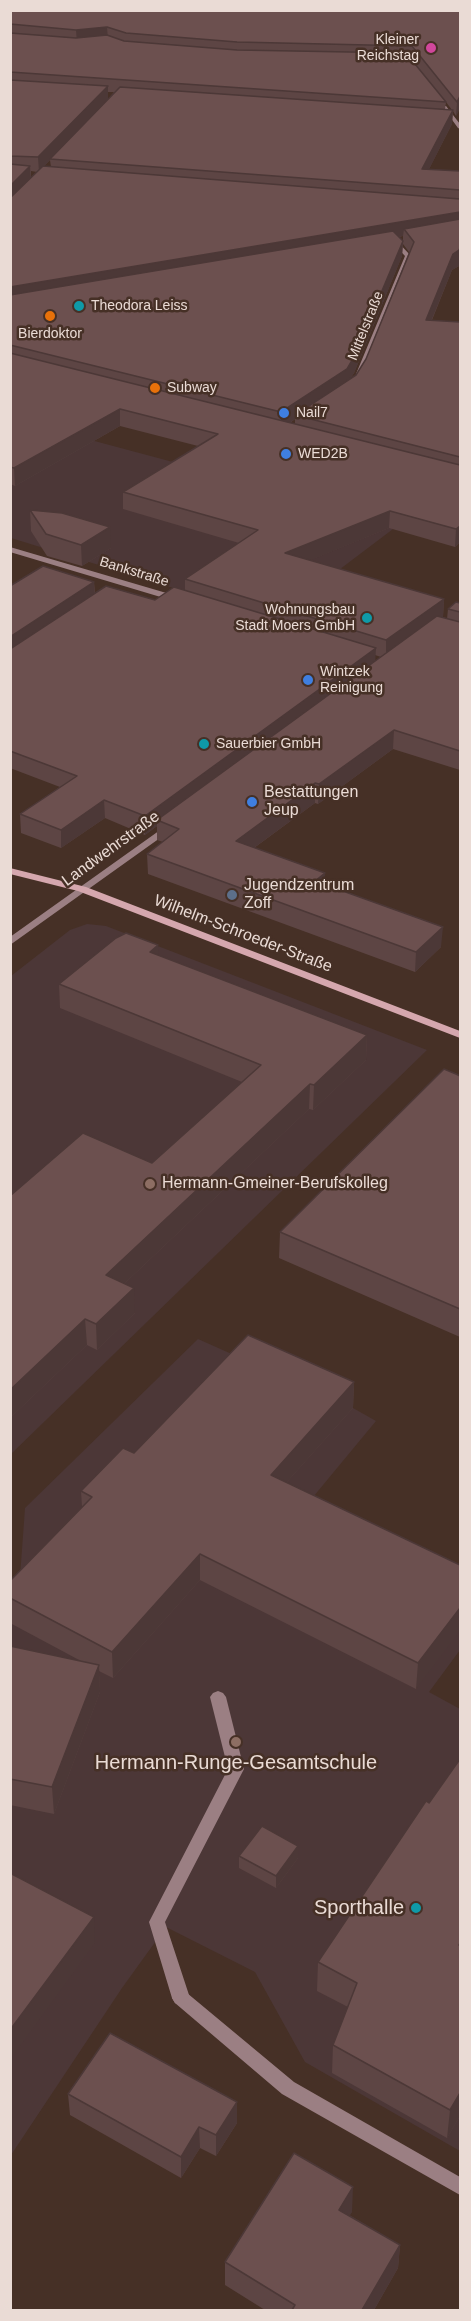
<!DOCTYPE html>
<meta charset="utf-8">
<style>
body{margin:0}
#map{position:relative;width:471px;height:2321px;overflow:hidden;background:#463026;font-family:Arial,sans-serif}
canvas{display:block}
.frame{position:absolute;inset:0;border:12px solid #eadbd5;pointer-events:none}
</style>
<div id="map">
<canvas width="471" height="2321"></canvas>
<div class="frame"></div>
</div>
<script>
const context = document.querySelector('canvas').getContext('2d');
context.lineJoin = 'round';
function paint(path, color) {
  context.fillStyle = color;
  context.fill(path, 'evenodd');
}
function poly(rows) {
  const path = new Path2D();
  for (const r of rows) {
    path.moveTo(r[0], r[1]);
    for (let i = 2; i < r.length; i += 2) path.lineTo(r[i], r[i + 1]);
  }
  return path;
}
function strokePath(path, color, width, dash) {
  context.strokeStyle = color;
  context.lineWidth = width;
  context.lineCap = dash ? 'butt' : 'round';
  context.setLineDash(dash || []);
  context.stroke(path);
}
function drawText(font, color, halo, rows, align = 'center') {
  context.font = font + ' Arial,sans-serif';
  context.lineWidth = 5;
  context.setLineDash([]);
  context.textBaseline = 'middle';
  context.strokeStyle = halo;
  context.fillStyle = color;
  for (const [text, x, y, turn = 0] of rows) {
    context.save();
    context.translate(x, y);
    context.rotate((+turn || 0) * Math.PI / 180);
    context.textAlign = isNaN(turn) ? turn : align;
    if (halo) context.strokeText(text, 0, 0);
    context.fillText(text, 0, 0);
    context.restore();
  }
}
const education = poly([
 [87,439,401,523,274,619,11,538,11,449],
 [87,924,106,926,427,1050,11,1454,11,976,70,930],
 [198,1339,353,1408,376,1421,304,1508,460,1584,460,1650,429,1692,460,1709,460,2151,305,2062,255,1972,166,1927,122,1988,11,2155,10,1591,20,1577,25,1508]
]);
const service = poly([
 [218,1691,223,1693,226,1697,244,1769,165,1922,190,1998,187,2003,181,2006,175,2003,172,1998,149,1922,228,1769,210,1697,213,1693,218,1691]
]);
const minor = poly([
 [442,106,446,106,460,124,460,129,458,128,442,106],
 [392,240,396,240,411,256,364,374,360,376,356,374,405,256,392,242,392,240],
 [10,547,180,597,181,599,174,601,10,552,10,547],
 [170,823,175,826,174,828,10,945,10,937,170,823],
 [181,1990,187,1993,294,2082,460,2177,460,2195,282,2094,175,2003,172,1998,175,1993,181,1990]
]);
const secondary = poly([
 [10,868,86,887,460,1031,460,1038,78,891,10,874,10,868]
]);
const wall = poly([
 [10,10,460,10,460,108,456,116,453,111,452,124,429,169,460,171,460,261,459,266,452,270,432,320,460,322,460,542,455,547,389,528,310,560,444,599,443,617,447,619,448,609,460,603,460,770,393,749,318,804,315,803,254,848,324,884,441,947,415,972,148,874,147,854,163,842,157,840,157,826,145,835,105,818,61,848,21,833,20,814,60,787,10,768,10,586,94,582,95,593,155,600,185,591,185,579,239,543,123,509,123,492,198,446,120,426,15,486,10,484],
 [108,92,114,92,108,99],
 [446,102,452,110,445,110],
 [50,160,51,167,44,166],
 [31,171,37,172,31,178],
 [403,236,403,241,399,237],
 [403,244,409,252,366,359,356,375,350,379,354,373,402,256],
 [295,419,295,424,290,423],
 [375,655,381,657,375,661],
 [30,510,111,548,82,566,47,556,31,531],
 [158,945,158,955,367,1035,366,1060,313,1110,309,1109,125,1283,135,1313,97,1350,87,1345,10,1418,10,1196,152,1163,242,1082,60,1008,59,984],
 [460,1076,460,1337,279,1258,280,1232],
 [354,1382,353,1408,286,1483,460,1565,416,1689,200,1580,113,1678,99,1671,100,1692,54,1814,10,1805,10,1646,81,1661,10,1623,10,1581,82,1507,81,1491,134,1453],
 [426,1801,460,2116,447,2138,332,2073,333,2045,348,2007,317,1991,318,1962],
 [239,1856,298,1858,276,1888,239,1868],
 [68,2094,237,2102,237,2123,216,2156,200,2148,181,2178,70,2115],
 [352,2212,349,2215,400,2245,398,2268,374,2310,265,2310,225,2285,225,2262]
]);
const shadedWall = poly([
 [107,27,108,40,77,43,76,30],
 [108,86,108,100,50,159,50,160,39,172,38,157],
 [460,96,460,108,456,116,457,102],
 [453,110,452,124,422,183,422,169],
 [30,166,31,180,10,201,10,186],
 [460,212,460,226,404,229,403,236,10,303,10,287],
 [403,241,402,256,354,373,346,385,295,415,295,419,281,429,281,412],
 [460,248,460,261,459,266,452,270,425,336,426,320,453,254],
 [120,409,120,426,15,486,14,468],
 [390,511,389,528,284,571,285,553],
 [460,526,460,542,455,547,456,529],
 [110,527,111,548,82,566,81,545],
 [94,582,95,599,10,655,10,637],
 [444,599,443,617,386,659,386,640],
 [376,648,375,666,157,820,157,826,145,835,145,816],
 [394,730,393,749,318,804,319,784],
 [315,783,315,803,236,861,236,841],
 [104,800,105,818,61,848,61,830],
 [325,873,324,893,315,881],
 [443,927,441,947,415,972,416,952],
 [158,945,159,969,150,952],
 [367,1035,366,1060,313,1110,314,1085],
 [310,1084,309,1109,107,1300,106,1275],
 [134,1288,135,1313,97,1350,96,1324],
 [85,1319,87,1345,10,1418,10,1390],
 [354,1382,353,1408,270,1501,271,1475],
 [200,1554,200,1580,113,1678,112,1652],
 [460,1608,460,1631,416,1689,418,1663],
 [99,1665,100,1692,54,1814,52,1787],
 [298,1846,298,1858,276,1888,276,1876],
 [94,1917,95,1943,10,2060,10,2030],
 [460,2093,460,2116,447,2138,450,2110],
 [237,2102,237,2123,216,2156,216,2135],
 [199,2127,200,2148,181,2178,181,2157],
 [353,2187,352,2212,338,2234,339,2210],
 [400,2245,398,2268,374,2310,362,2310]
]);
const building = poly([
 [10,10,458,10,460,12,460,96,457,102,412,46,237,42,126,33,107,27,76,30,10,24,10,10],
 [10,33,76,38,107,35,124,41,237,50,406,53,446,102,10,72,10,33],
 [10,80,108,86,38,157,10,156,10,80],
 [120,87,453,110,422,169,460,171,460,190,50,159,120,87],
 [10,164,30,166,10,186,10,164],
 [43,166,460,199,460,212,10,287,10,198,43,166],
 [460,219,460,248,459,250,453,254,426,320,460,322,460,457,295,415,356,375,366,359,414,242,404,229,460,219],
 [393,231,403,241,354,357,347,369,281,412,10,345,10,295,393,231],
 [10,353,460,465,460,526,456,529,390,511,285,553,444,599,386,640,185,579,258,530,123,492,218,434,120,409,14,468,10,467,10,353],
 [30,510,62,513,110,527,81,545,46,534,30,510],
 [43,566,94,582,10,637,10,586,43,566],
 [106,586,155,600,174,587,376,648,145,816,104,800,61,830,20,814,77,776,10,751,10,649,106,586],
 [456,602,460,603,460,612,448,609,456,602],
 [437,616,460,622,460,751,394,730,319,784,315,783,236,841,325,873,315,881,443,927,416,952,147,854,179,829,157,820,437,616],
 [126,933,158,945,150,952,367,1035,314,1085,310,1084,106,1275,134,1288,96,1324,85,1319,10,1390,10,1196,83,1133,152,1163,261,1065,59,984,116,938,126,933],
 [444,1069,456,1074,460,1076,460,1309,280,1232,444,1069],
 [248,1335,354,1382,271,1475,460,1565,460,1608,418,1663,200,1554,112,1652,10,1598,10,1581,92,1497,81,1491,123,1448,134,1453,248,1335],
 [10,1646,99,1665,52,1787,10,1779,10,1646],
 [460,1759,460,1943,459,1945,460,1946,460,2093,450,2110,333,2045,357,1983,318,1962,426,1801,429,1803,460,1759],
 [262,1826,298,1846,276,1876,239,1856,262,1826],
 [10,1873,94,1917,10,2030,10,1873],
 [110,2033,237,2102,216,2135,199,2127,181,2157,68,2094,110,2033],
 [294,2153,353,2187,339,2210,400,2245,362,2310,292,2310,295,2305,225,2262,294,2153]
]);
const markers = [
 [431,48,6,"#d1479c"],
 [79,306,6,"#0f9aa8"],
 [50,316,6,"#e8710a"],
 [155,388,6,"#e8710a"],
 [284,413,6,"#3f7fe0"],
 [286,454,6,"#3f7fe0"],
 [367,618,6,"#0f9aa8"],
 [308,680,6,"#3f7fe0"],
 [204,744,6,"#0f9aa8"],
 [252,802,6,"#3f7fe0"],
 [232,895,6,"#5c6f8a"],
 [150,1184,6,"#8d6e63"],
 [236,1742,6,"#8d6e63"],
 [416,1908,6,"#0f9aa8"]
];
const farPoinames = [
 ["Kleiner",419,40,"right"],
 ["Reichstag",419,56,"right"],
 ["Theodora Leiss",91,306],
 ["Bierdoktor",50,334,"center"],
 ["Subway",167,388],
 ["Nail7",296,413],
 ["WED2B",298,454],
 ["Wohnungsbau",355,610,"right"],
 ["Stadt Moers GmbH",355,626,"right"],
 ["Wintzek",320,672],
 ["Reinigung",320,688],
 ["Sauerbier GmbH",216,744]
];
const farStreetnames = [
 ["Mittelstraße",366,326,-68],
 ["Bankstraße",134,572,17]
];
const poiNames = [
 ["Bestattungen",264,793],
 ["Jeup",264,811],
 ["Jugendzentrum",244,886],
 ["Zoff",244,904],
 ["Hermann-Gmeiner-Berufskolleg",162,1184]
];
const streetNames = [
 ["Landwehrstraße",111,849,-36],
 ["Wilhelm-Schroeder-Straße",243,934,21]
];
const nearPoinames = [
 ["Hermann-Runge-Gesamtschule",236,1763],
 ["Sporthalle",404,1908,"right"]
];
paint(education, '#4c3737');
paint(service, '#9b7f83');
paint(minor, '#9b7f83');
paint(secondary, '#d5a7ae');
paint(wall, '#5d4544');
paint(shadedWall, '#4c3837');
paint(building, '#6c504f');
strokePath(building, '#4c3837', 1.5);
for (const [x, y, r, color] of markers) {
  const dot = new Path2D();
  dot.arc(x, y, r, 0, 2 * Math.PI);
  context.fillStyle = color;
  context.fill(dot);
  strokePath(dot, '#463026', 2);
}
drawText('14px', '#eadbd5', '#463026', farPoinames, 'left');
drawText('14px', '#eadbd5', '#463026', farStreetnames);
drawText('16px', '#eadbd5', '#463026', poiNames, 'left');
drawText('16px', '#eadbd5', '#463026', streetNames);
drawText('20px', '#eadbd5', '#463026', nearPoinames);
</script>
